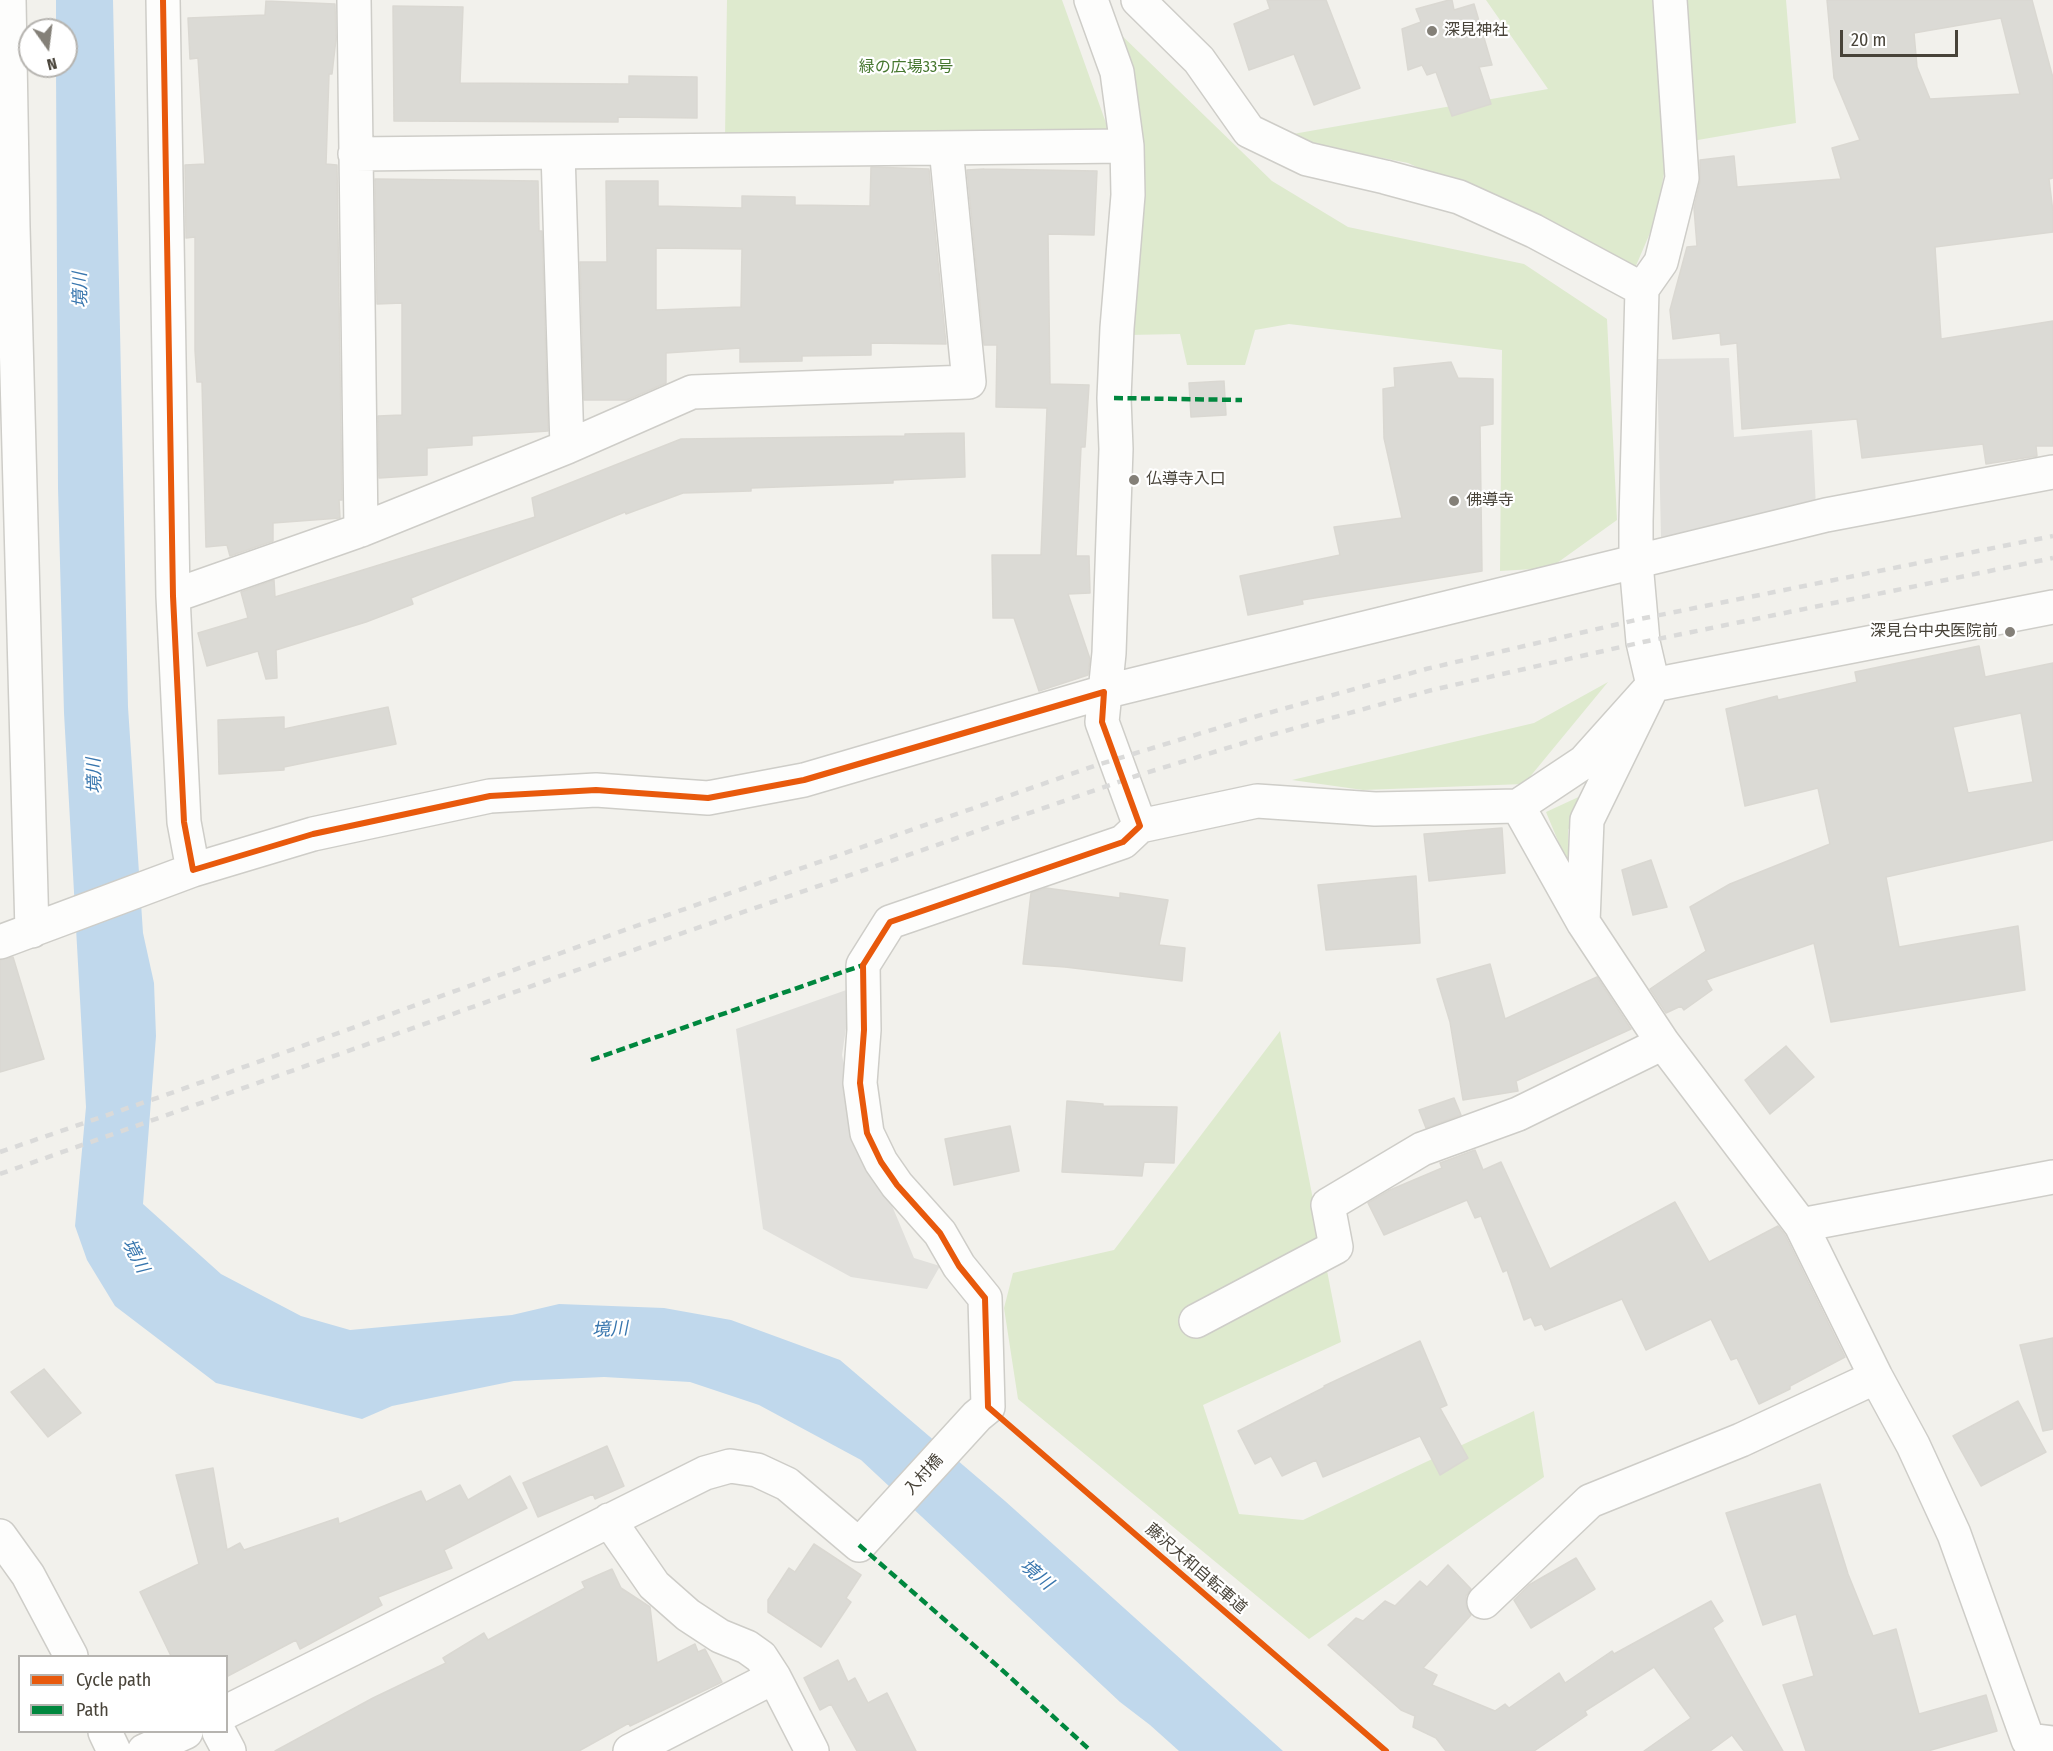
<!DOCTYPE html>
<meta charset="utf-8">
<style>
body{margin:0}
#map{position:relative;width:2053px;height:1751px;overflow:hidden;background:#f2f1ec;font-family:"Fira Sans Condensed",sans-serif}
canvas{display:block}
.legend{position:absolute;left:18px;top:1655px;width:210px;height:78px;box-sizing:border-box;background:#fff;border:2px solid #b6b4b0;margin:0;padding:8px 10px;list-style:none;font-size:18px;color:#484339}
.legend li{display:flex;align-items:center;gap:12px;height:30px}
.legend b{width:30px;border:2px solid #b6b4b0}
.north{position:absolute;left:18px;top:18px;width:60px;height:60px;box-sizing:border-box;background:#fff;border:2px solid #b6b4b0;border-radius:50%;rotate:166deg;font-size:16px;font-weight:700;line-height:24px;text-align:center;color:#484339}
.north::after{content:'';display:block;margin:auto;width:21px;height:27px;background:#848078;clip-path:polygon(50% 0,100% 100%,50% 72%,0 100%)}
.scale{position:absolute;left:1840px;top:30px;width:118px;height:27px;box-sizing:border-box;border:3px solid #484339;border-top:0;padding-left:8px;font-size:18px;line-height:21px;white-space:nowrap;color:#484339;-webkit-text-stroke:4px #fff;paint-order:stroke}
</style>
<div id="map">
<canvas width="2053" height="1751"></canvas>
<ul class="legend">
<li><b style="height:8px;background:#e8590c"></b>Cycle path</li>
<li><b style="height:8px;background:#00873e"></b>Path</li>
</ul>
<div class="north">N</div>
<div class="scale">20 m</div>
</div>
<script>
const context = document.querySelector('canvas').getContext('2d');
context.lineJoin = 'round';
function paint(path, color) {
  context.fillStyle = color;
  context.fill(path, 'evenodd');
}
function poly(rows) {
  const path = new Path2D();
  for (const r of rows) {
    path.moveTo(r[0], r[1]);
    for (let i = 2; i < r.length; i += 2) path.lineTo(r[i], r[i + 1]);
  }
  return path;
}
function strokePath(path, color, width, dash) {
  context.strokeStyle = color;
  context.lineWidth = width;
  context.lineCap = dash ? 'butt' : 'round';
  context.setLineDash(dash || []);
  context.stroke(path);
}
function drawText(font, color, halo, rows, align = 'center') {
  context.font = font + ' "Fira Sans Condensed","Noto Sans JP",sans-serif';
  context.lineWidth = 4.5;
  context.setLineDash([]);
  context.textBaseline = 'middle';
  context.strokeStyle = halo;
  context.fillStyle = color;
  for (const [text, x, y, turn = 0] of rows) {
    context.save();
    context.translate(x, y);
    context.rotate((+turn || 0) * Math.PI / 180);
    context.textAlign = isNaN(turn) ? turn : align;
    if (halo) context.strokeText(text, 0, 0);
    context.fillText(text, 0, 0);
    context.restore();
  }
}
const green = poly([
 [727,0,1062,0,1111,137,725,138],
 [1486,0,1786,0,1796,123,1669,145,1656,219,1635,268,1408,163,1276,137,1548,89],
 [1113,27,1272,181,1348,227,1524,264,1607,319,1617,520,1550,568,1500,571,1502,350,1289,324,1255,330,1245,365,1187,365,1180,334,1129,335],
 [1608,682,1524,784,1363,790,1292,780,1534,723],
 [1598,788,1568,830,1568,865,1546,812],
 [1280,1031,1341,1342,1203,1405,1239,1514,1303,1520,1534,1411,1544,1477,1309,1639,1018,1399,1004,1308,1013,1273,1114,1250]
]);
const parking = poly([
 [1729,358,1734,437,1812,430,1816,507,1661,537,1657,359],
 [852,988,842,1055,853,1113,914,1258,940,1266,927,1289,851,1277,763,1229,736,1029]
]);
const water = poly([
 [56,0,113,0,128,707,143,933,154,983,156,1036,143,1204,221,1274,301,1316,350,1330,512,1315,559,1304,664,1308,731,1320,840,1360,1005,1501,1283,1751,1179,1751,1150,1725,1120,1702,861,1460,759,1405,690,1382,604,1377,514,1381,392,1406,362,1419,216,1383,115,1306,87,1260,75,1226,86,1107,64,713,58,488,56,66,66,66,66,30,56,30]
]);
const building = poly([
 [1267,0,1326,0,1360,88,1314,105,1294,54,1249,70,1234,24,1270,9,1267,0],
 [1449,0,1452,0,1454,10,1474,4,1492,65,1479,67,1491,104,1452,116,1436,72,1427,75,1422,65,1408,70,1402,29,1421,22,1416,9,1449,0],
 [1827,0,2032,0,2053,78,2053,178,2049,179,2053,212,2053,232,1935,247,1941,339,2053,321,2053,446,2036,446,2037,456,1986,464,1983,444,1862,458,1857,419,1742,429,1737,343,1721,345,1720,333,1673,339,1670,310,1687,247,1697,246,1694,208,1700,182,1700,160,1734,156,1737,187,1841,179,1832,148,1860,140,1834,78,1827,0],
 [2001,18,2020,94,1930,99,1917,67,1914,33,2001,18],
 [266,1,335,4,336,39,332,74,329,74,326,164,337,165,342,500,339,500,340,518,273,523,273,541,230,556,227,545,206,547,202,382,197,382,195,350,195,237,186,238,185,165,205,164,198,58,190,59,188,18,265,15,266,1],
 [393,6,463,7,460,83,629,84,629,76,697,77,697,118,618,117,618,122,394,121,393,6],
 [871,167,929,169,946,344,871,343,871,355,802,356,802,361,740,362,740,348,666,353,666,383,627,400,584,400,580,262,607,262,606,181,658,181,658,206,742,208,742,196,795,197,795,205,870,206,871,167],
 [656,248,742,249,741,307,656,310,656,248],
 [984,169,1097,171,1094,235,1048,234,1050,384,1089,385,1085,447,1081,447,1076,556,1089,556,1090,593,1068,594,1090,659,1088,675,1039,691,1014,618,993,618,992,555,1041,555,1047,408,996,407,997,345,984,345,967,170,984,169],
 [375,179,538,181,539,231,542,231,548,431,472,436,472,445,427,448,427,475,379,478,378,416,402,415,402,303,377,304,375,179],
 [1451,362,1458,378,1493,379,1493,424,1480,426,1482,571,1302,600,1303,604,1248,615,1240,576,1340,555,1334,527,1402,518,1384,438,1383,389,1395,387,1394,368,1451,362],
 [1224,381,1226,415,1191,417,1189,383,1224,381],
 [964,433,965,477,893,480,893,483,751,488,751,491,683,493,626,514,625,512,448,583,411,598,413,604,366,622,276,650,277,678,266,679,258,651,207,666,198,633,248,618,241,592,274,580,275,597,535,517,532,498,681,439,905,436,905,434,964,433],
 [1979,646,1985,677,2053,663,2053,840,1886,877,1899,947,2018,926,2025,990,1831,1022,1814,943,1706,980,1712,990,1684,1010,1681,1006,1666,1013,1650,989,1706,951,1690,907,1730,884,1830,844,1818,788,1745,806,1726,709,1777,696,1778,700,1857,682,1855,672,1979,646],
 [2021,713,2033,782,1968,793,1953,727,2021,713],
 [388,707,396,744,284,767,284,770,219,774,218,720,284,717,284,729,388,707],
 [1502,828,1505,873,1429,881,1424,834,1502,828],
 [1651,860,1667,907,1633,915,1622,870,1651,860],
 [1416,876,1420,943,1326,950,1318,885,1416,876],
 [1046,888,1120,898,1120,893,1168,900,1159,945,1185,948,1182,981,1065,967,1023,964,1031,893,1046,888],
 [13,957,44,1059,0,1072,0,960,13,957],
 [1490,964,1505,1019,1597,977,1631,1029,1516,1081,1518,1091,1463,1100,1450,1022,1437,979,1490,964],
 [1786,1046,1814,1077,1770,1114,1745,1080,1786,1046],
 [1454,1098,1461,1115,1426,1128,1419,1110,1454,1098],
 [1067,1101,1103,1104,1103,1106,1177,1107,1174,1163,1144,1162,1142,1176,1062,1172,1067,1101],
 [1010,1126,1019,1171,954,1185,945,1139,1010,1126],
 [1475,1150,1483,1170,1501,1162,1550,1269,1675,1202,1709,1262,1778,1226,1785,1235,1845,1357,1790,1386,1790,1389,1759,1404,1737,1358,1731,1360,1711,1319,1646,1350,1622,1299,1545,1330,1542,1324,1535,1326,1531,1317,1524,1320,1507,1270,1503,1272,1481,1216,1475,1218,1467,1200,1384,1235,1368,1203,1390,1190,1442,1168,1440,1163,1475,1150],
 [2053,1338,2053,1429,2043,1431,2020,1345,2053,1338],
 [1420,1341,1447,1405,1440,1408,1468,1458,1440,1475,1420,1436,1323,1477,1316,1460,1282,1476,1271,1456,1255,1464,1238,1431,1325,1387,1324,1386,1420,1341],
 [44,1369,81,1413,48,1437,11,1392,44,1369],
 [2018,1401,2046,1452,1981,1486,1953,1436,2018,1401],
 [607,1446,624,1486,595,1499,593,1494,538,1517,523,1483,607,1446],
 [213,1468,227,1550,240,1543,244,1550,338,1518,339,1524,421,1491,426,1502,460,1485,468,1500,510,1476,527,1508,444,1550,452,1568,378,1597,382,1605,300,1649,296,1640,226,1677,226,1656,171,1656,140,1592,199,1564,176,1475,213,1468],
 [1820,1484,1848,1574,1873,1636,1896,1629,1919,1714,1986,1695,1997,1731,1928,1751,1806,1751,1783,1685,1814,1676,1796,1614,1763,1625,1726,1513,1820,1484],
 [814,1544,861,1575,846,1598,851,1602,821,1647,768,1612,768,1600,789,1568,795,1572,814,1544],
 [1576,1558,1595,1589,1531,1628,1514,1600,1529,1585,1576,1558],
 [1448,1565,1471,1589,1466,1596,1466,1606,1471,1615,1423,1668,1437,1675,1432,1685,1495,1711,1505,1704,1509,1708,1559,1673,1565,1683,1612,1651,1614,1654,1711,1601,1723,1621,1713,1628,1783,1751,1744,1751,1732,1735,1710,1751,1644,1751,1691,1718,1654,1667,1585,1711,1587,1715,1534,1751,1446,1751,1436,1738,1413,1727,1415,1716,1401,1710,1328,1645,1356,1618,1363,1621,1385,1601,1395,1606,1420,1581,1427,1587,1448,1565],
 [612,1569,621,1588,650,1607,657,1663,695,1644,698,1652,705,1649,722,1682,630,1726,629,1723,579,1751,275,1751,373,1698,446,1663,443,1658,484,1633,488,1640,585,1588,582,1582,612,1569],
 [838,1660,848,1682,855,1678,868,1703,887,1693,916,1751,857,1751,831,1704,820,1710,804,1678,838,1660]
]);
const minor = poly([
 [9,0,13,227,32,931],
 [163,0,173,596,184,822,193,870],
 [354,0,361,530],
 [1091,0,1117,72,1127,146,1128,195,1117,328,1114,398,1116,449,1109,653,1102,722,1140,826],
 [1138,0,1199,60,1249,131,1307,159,1385,177,1459,197,1534,231,1642,289],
 [558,152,567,447],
 [355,154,1127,146],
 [173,596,361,530,567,447,692,392,969,382,946,148],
 [1518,806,1583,922,1663,1043,1801,1225,1876,1377,1913,1445,1954,1534,2028,1740,2053,1743],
 [1583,922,1587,820,1653,685,1643,642,1636,563,1636,521,1642,289,1661,262,1682,178,1670,0],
 [0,942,193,870,313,834,490,796,596,790,708,798,804,780,1104,692,1826,515,2053,472],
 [1801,1225,2053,1177],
 [1196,1321,1336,1247,1328,1205,1422,1149,1518,1114,1663,1043],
 [609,1520,654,1585,688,1615,720,1636,747,1647,761,1657,774,1677,812,1751],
 [0,1536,28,1575,71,1656],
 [1484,1602,1590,1501,1741,1440,1876,1377],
 [226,1712,705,1473,730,1466,757,1470,787,1484,859,1545,977,1416,988,1407,985,1298,959,1266,940,1233,897,1185,881,1162,867,1133,860,1083,864,1030,863,965,890,922,1123,842,1140,826,1257,801,1375,809,1518,806,1584,762,1653,685,2053,607],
 [105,1732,114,1751],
 [219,1732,229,1751],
 [144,1751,186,1732],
 [630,1751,774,1677]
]);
const rail = poly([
 [0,1152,177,1091,636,926,1097,765,1254,717,1426,669,1640,619,2053,536],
 [0,1174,648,945,1139,775,1260,738,1432,690,1643,642,2053,558]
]);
const quiet = poly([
 [1114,398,1242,400],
 [591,1060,863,965],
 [859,1545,1001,1669,1091,1751]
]);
const cycleway = poly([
 [163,0,173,596,184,822,193,870,313,834,490,796,596,790,708,798,804,780,1104,692,1102,722,1140,826,1123,842,890,922,863,965,864,1030,860,1083,867,1133,881,1162,897,1185,940,1233,959,1266,985,1298,988,1407,1386,1751]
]);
const markers = [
 [1432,31,6,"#848078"],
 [1134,480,6,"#848078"],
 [1454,501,6,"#848078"],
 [2010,632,6,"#848078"]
];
const poiNames = [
 ["深見神社",1444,31],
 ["仏導寺入口",1146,480],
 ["佛導寺",1466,501],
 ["深見台中央医院前",1998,632,"right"]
];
const parkNames = [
 ["緑の広場33号",906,68]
];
const streetNames = [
 ["入村橋",924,1475,-48],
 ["藤沢大和自転車道",1196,1569,41]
];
const waterNames = [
 ["境川",81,290,-91],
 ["境川",95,776,-92],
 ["境川",135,1256,62],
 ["境川",610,1330,-3],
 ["境川",1036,1575,40]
];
paint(green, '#deeace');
paint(parking, '#e1e0dc');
paint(water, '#c0d8ec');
paint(building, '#dbdad5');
strokePath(building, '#dad8d2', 1.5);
strokePath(minor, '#cecdc8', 36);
strokePath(minor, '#fdfdfc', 33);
strokePath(rail, '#dadad9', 4.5, [8, 8]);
strokePath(quiet, '#00873e', 4.5, [9, 4.5]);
strokePath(cycleway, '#e8590c', 6);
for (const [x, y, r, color] of markers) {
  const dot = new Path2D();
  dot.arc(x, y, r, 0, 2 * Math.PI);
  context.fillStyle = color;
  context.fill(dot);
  strokePath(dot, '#fff', 2);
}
drawText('16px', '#484339', '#fff', poiNames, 'left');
drawText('16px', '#46772f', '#fff', parkNames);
drawText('16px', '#484339', '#fff', streetNames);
drawText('italic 18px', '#3876ae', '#fff', waterNames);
</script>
